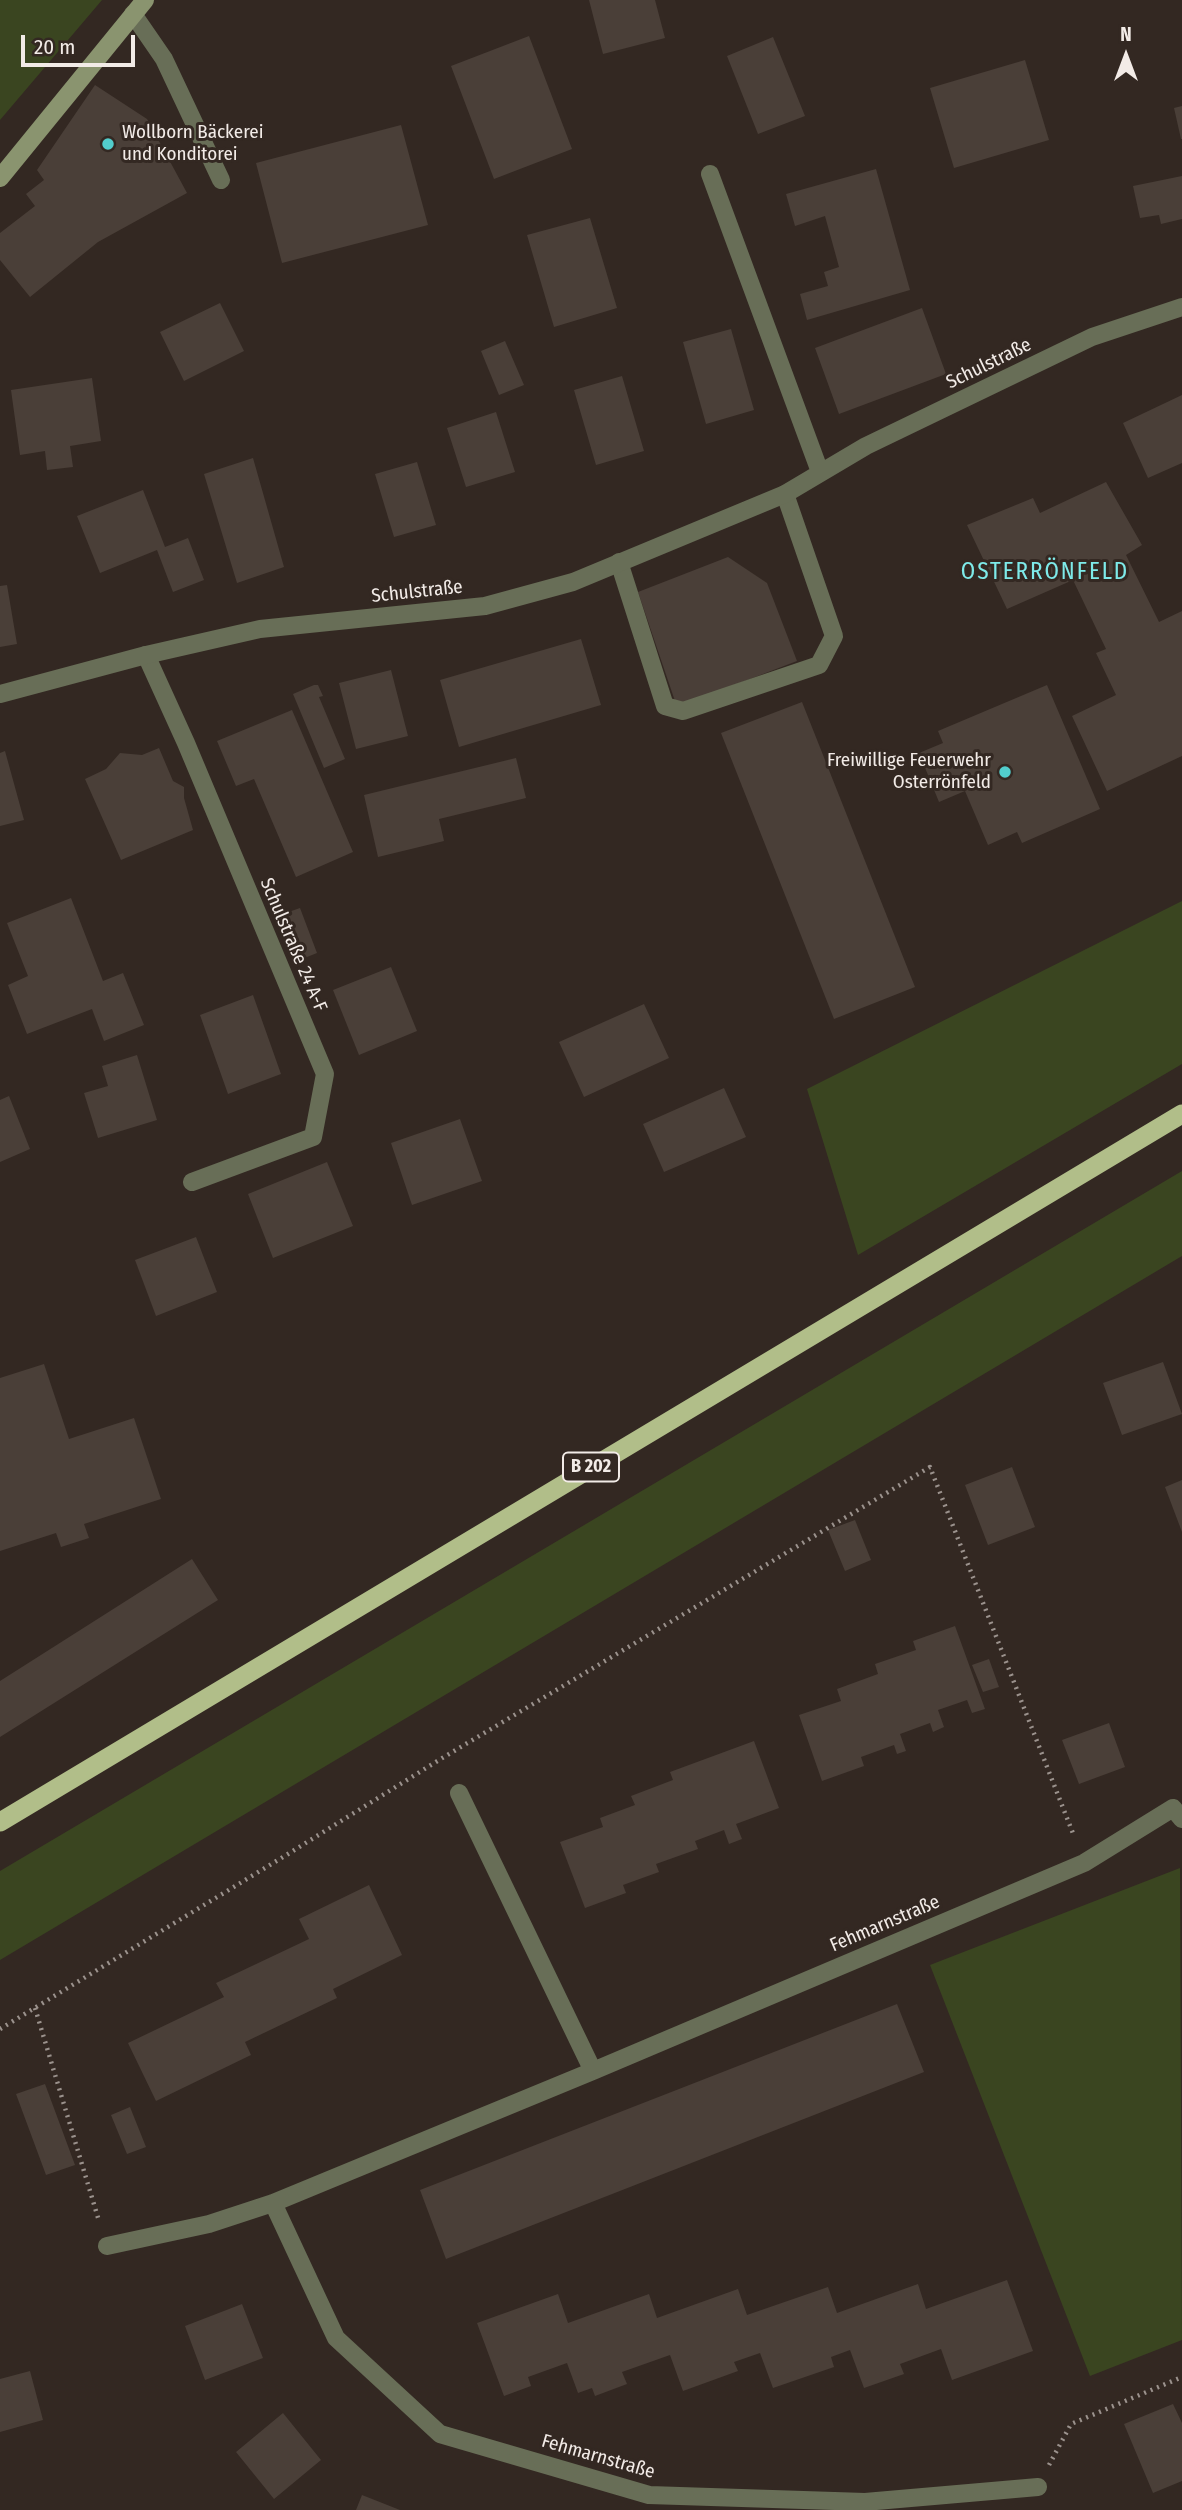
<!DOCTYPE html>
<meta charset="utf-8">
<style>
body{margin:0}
#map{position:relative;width:1182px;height:2510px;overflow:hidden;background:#332822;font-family:"Fira Sans Condensed",sans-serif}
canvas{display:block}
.north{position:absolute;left:1091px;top:21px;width:70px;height:70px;-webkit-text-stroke:5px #332822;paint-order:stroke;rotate:0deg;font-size:19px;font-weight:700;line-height:28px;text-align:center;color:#f2ebe7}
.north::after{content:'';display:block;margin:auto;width:24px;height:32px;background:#f2ebe7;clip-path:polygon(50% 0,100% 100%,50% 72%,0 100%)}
.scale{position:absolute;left:21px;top:35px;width:114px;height:32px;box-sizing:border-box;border:4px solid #f2ebe7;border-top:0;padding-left:9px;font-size:21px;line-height:24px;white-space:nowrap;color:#f2ebe7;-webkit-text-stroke:5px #332822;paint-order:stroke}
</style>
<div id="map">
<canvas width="1182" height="2510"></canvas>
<div class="north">N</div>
<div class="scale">20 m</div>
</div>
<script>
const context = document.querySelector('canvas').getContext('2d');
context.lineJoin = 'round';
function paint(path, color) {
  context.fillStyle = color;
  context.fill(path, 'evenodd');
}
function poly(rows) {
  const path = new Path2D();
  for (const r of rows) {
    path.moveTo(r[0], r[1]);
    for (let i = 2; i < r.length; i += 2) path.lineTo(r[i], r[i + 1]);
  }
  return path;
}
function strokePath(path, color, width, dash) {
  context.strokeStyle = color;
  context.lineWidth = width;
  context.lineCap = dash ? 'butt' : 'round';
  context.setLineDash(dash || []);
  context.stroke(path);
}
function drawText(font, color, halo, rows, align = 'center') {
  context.font = font + ' "Fira Sans Condensed",sans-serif';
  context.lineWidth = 6;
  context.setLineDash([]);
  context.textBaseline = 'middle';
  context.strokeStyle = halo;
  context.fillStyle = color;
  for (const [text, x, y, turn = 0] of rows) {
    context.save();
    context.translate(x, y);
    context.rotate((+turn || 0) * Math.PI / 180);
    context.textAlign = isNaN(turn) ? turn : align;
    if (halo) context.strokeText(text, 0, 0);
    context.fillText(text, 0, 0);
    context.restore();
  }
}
const green = poly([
 [0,0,102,0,0,120],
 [1182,901,1182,1064,858,1255,807,1089],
 [1182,1171,1182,1256,0,1960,0,1871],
 [1180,1868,1182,2340,1090,2376,930,1965]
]);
const building = poly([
 [589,0,655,0,665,38,603,54],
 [529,36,572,149,494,179,451,66],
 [773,37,805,116,758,134,727,56],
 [1025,60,1049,140,954,168,930,88],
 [95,85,147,119,187,193,98,242,30,297,0,260,0,233,35,206,26,194,44,180,37,170],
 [1182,106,1182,139,1181,139,1174,108],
 [401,125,428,225,282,263,256,163],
 [876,169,910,290,807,320,800,294,828,286,824,272,839,267,825,216,795,226,786,194],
 [1182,176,1182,219,1161,224,1159,215,1140,218,1133,186],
 [590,218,617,308,554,327,527,235],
 [220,303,244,351,184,381,160,332],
 [922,308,946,374,839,414,815,348],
 [731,329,754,410,706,424,683,342],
 [505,341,524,385,499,395,481,351],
 [622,376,644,451,596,465,574,390],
 [92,378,101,441,70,446,73,467,47,470,45,451,20,455,11,390],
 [1182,395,1182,463,1148,478,1123,423],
 [496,412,515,472,466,487,447,428],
 [253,458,284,567,237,583,204,474],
 [417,462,436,525,394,537,375,474],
 [1106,482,1142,545,1126,555,1159,622,1182,611,1182,756,1107,791,1072,716,1116,695,1096,653,1106,649,1073,580,1007,609,967,525,1033,498,1040,513],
 [143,490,165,547,188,538,204,580,173,592,157,550,100,573,77,516],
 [728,557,767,583,797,661,677,707,638,592],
 [7,585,17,644,0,647,0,586],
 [581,639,601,705,459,747,440,680],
 [391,670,408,736,356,749,339,683],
 [314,685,318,685,323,696,319,697,345,759,324,768,293,694],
 [1047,685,1100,809,1022,843,1017,832,988,845,965,791,939,802,919,753,943,743,938,731],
 [802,702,915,987,834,1019,721,733],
 [292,710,353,852,296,877,254,779,236,786,217,741],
 [159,748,173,781,184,787,184,798,193,830,121,860,85,779,106,769,120,753,142,755],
 [5,751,24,820,0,826,0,753],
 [516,758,526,798,439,819,444,841,378,857,364,795],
 [71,898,103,981,123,973,144,1025,104,1041,92,1009,27,1034,8,985,28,976,7,923],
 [300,908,317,953,297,961,280,915],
 [391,967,417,1031,359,1055,333,990],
 [253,995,281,1074,228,1094,200,1015],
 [644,1004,669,1058,584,1097,559,1042],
 [137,1055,157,1120,98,1138,84,1093,108,1086,102,1066],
 [724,1088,746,1137,664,1172,643,1124],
 [9,1096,30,1149,0,1162,0,1100],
 [460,1119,482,1181,412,1205,391,1143],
 [327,1162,353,1226,273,1258,248,1194],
 [196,1237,217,1292,156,1316,135,1260],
 [1163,1362,1182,1414,1122,1435,1103,1383],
 [44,1364,69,1439,134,1418,161,1499,84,1524,89,1538,61,1547,56,1533,0,1551,0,1378],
 [1012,1467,1035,1527,988,1545,965,1485],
 [1182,1480,1182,1532,1165,1487],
 [855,1520,871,1560,845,1571,828,1530],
 [192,1559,218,1600,0,1737,0,1681],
 [955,1626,985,1709,972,1713,967,1700,938,1710,944,1727,933,1732,930,1723,900,1734,906,1751,897,1754,894,1745,861,1757,864,1766,822,1781,799,1715,841,1701,837,1689,878,1674,875,1664,916,1650,913,1641],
 [989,1659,999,1687,983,1692,972,1665],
 [1109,1723,1125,1767,1079,1784,1062,1740],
 [754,1741,779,1808,736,1824,742,1839,729,1844,724,1830,695,1841,698,1849,656,1864,659,1872,623,1885,626,1893,585,1908,560,1842,603,1827,600,1818,635,1805,631,1796,673,1780,670,1772],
 [369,1885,402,1955,333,1989,337,1998,245,2042,251,2055,156,2101,128,2043,224,1997,216,1983,309,1939,299,1919],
 [897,2004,924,2072,446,2259,420,2190],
 [45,2084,75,2165,46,2175,16,2094],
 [130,2107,146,2147,127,2154,111,2115],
 [1007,2280,1033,2351,952,2380,941,2349,900,2364,904,2374,864,2388,850,2350,831,2357,834,2367,773,2388,760,2353,734,2362,738,2371,683,2391,670,2355,622,2372,627,2384,595,2396,592,2388,578,2393,567,2363,528,2377,531,2386,504,2396,477,2323,558,2294,568,2323,649,2294,657,2318,738,2289,747,2315,828,2287,837,2313,918,2284,926,2309],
 [242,2304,263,2358,205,2380,185,2326],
 [30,2371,43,2420,0,2432,0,2379],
 [1173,2404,1182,2423,1182,2481,1153,2493,1124,2424],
 [283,2413,321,2460,274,2499,236,2452],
 [362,2495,400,2510,356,2510]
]);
const path = poly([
 [35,2008,99,2221],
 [0,2029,288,1854,439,1760,930,1467,1074,1836],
 [1049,2465,1071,2424,1182,2377]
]);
const service = poly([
 [133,14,164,59,221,180],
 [619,562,665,706,683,711,819,665,834,636,785,494],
 [146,655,186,743,325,1074,313,1137,192,1182]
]);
const minor = poly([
 [710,174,820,472],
 [0,694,146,655,260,629,485,606,573,582,785,494,866,446,1092,337,1182,307],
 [459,1793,593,2071],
 [273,2203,336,2338,440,2434,649,2495,865,2502,1038,2487],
 [107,2246,209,2224,273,2203,593,2071,1084,1863,1173,1808,1182,1819]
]);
const secondary = poly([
 [0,178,145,0]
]);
const trunk = poly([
 [0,1822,1182,1114]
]);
const markers = [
 [108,144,7,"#52cdcc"],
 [1005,772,7,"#52cdcc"]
];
const shields = [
 [591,1467,56]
];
const shieldNames = [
 ["B 202",591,1467]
];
const poiNames = [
 ["Wollborn Bäckerei",122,133],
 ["und Konditorei",122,155],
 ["Freiwillige Feuerwehr",991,761,"right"],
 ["Osterrönfeld",991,783,"right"]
];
const streetNames = [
 ["Schulstraße",989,364,-26],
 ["Schulstraße",417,592,-6],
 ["Schulstraße 24 A-F",293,945,67],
 ["Fehmarnstraße",885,1924,-23],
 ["Fehmarnstraße",598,2457,16]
];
const quarterNames = [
 ["OSTERRÖNFELD",1045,573]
];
paint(green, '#3a4520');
paint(building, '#4a3f38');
strokePath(path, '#9b928d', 4.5, [2, 5]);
strokePath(service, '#686e57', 18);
strokePath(minor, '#686e57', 18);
strokePath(secondary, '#8a946f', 18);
strokePath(trunk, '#b1be89', 19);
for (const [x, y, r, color] of markers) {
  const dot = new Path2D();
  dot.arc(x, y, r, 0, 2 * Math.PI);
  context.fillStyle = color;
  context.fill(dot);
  strokePath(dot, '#332822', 2.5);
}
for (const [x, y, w] of shields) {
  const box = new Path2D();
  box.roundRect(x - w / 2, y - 14.5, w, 29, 5);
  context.fillStyle = '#332822';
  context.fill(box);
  strokePath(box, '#f2ebe7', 2);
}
drawText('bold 18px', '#f2ebe7', null, shieldNames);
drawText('19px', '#f2ebe7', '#332822', poiNames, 'left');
drawText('19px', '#f2ebe7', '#332822', streetNames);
context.letterSpacing = '2px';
drawText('23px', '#7eeae9', '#332822', quarterNames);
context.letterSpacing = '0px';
</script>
